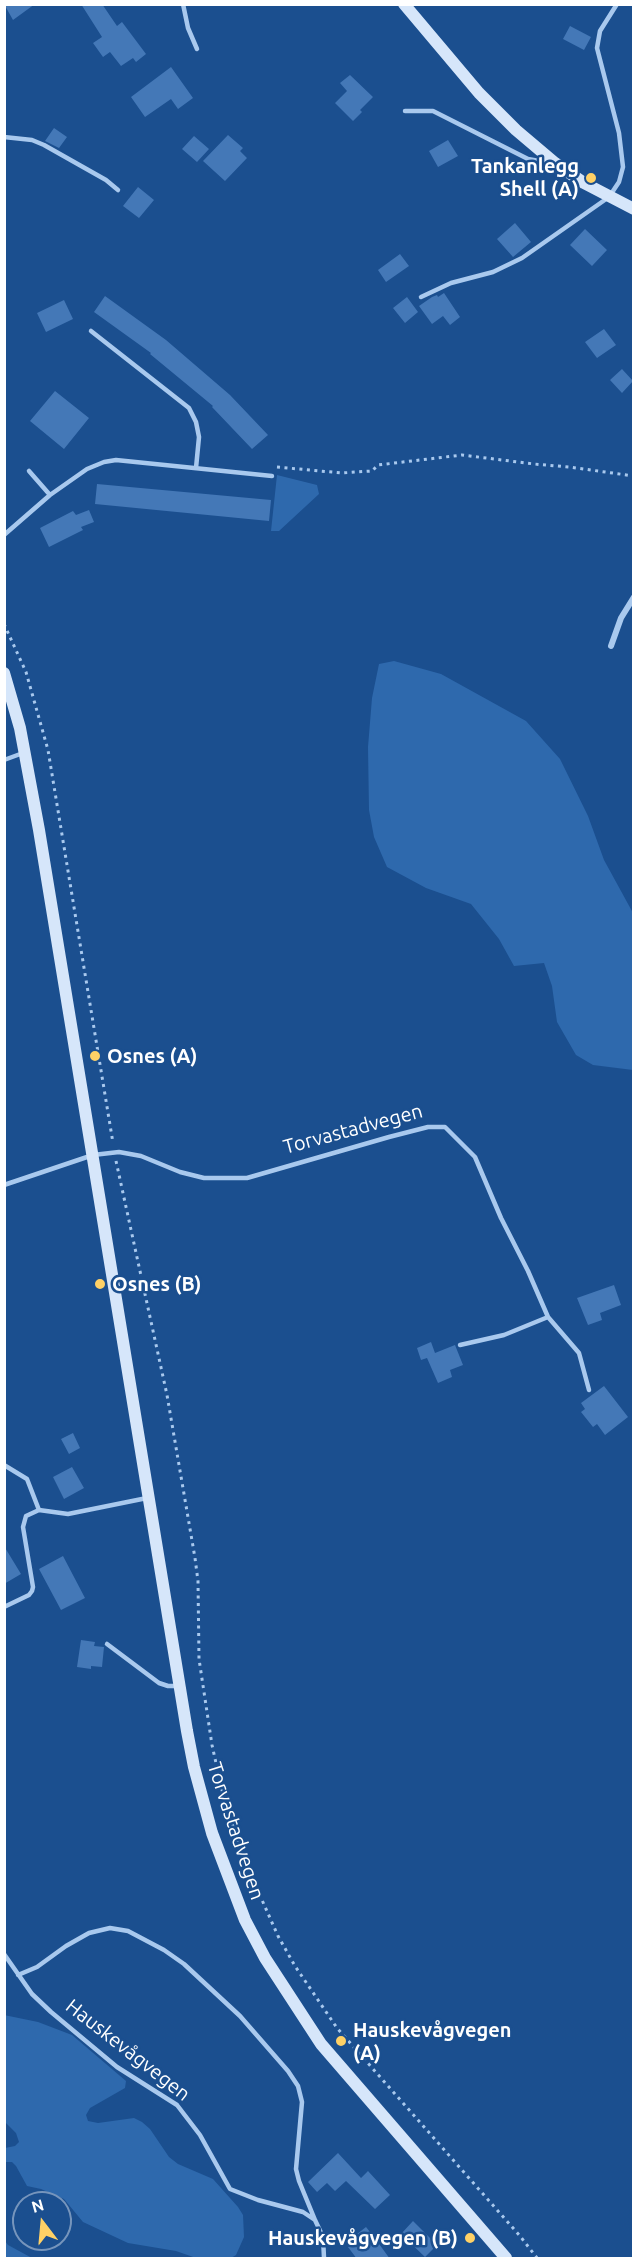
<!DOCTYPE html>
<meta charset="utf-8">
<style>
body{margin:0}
#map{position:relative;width:638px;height:2263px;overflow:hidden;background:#1b4f8f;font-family:Ubuntu,sans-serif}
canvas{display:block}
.frame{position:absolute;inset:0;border:6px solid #fff;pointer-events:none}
.north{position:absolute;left:12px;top:2191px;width:60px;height:60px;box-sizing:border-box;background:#1b4f8f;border:2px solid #7695bc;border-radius:50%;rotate:344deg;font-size:16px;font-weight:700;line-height:24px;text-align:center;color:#fff}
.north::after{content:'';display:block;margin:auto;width:21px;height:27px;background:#ffd166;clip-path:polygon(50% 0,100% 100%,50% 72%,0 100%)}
</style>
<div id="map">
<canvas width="638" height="2263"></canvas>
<div class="frame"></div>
<div class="north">N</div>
</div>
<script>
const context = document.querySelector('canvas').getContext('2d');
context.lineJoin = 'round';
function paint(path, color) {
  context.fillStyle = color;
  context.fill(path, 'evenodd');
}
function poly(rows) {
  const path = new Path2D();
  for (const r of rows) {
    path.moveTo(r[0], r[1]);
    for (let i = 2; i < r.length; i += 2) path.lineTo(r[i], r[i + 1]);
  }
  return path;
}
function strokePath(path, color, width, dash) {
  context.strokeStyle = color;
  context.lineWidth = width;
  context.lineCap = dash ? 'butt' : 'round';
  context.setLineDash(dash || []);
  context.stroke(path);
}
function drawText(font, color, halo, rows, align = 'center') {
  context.font = font + ' Ubuntu,sans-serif';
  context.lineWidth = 5;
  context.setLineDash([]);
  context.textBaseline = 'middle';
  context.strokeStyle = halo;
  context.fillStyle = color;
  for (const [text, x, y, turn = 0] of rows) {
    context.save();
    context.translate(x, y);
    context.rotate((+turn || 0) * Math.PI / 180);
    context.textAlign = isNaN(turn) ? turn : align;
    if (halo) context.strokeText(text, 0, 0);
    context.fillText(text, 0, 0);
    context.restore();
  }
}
const green = poly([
 [277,475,317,485,319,494,279,531,271,531],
 [394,661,441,674,526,721,560,759,588,816,604,860,633,913,633,1070,593,1065,576,1055,557,1022,552,986,544,963,514,966,499,939,471,904,426,888,387,867,374,837,369,810,368,747,372,698,379,664],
 [4,2015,38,2022,72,2035,126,2081,125,2088,90,2108,86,2115,88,2121,98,2123,134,2118,142,2122,150,2129,169,2157,178,2164,213,2179,238,2207,243,2215,244,2237,236,2255,231,2258,196,2258,176,2251,128,2243,83,2222,64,2199,41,2189,27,2186,16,2166,12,2162,5,2162,5,2148,15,2146,19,2142,16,2133,5,2122],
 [5,2241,8,2245,32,2258,5,2258]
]);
const building = poly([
 [4,4,35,4,13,20],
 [81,4,102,4,117,26,122,22,146,54,136,62,133,58,121,66,110,52,103,57,93,43,102,37],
 [570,26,591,37,584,50,563,39],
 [171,67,193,98,178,109,171,99,145,117,131,97],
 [350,75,373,97,360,110,362,112,353,121,335,103,347,91,340,83],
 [54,128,67,137,59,148,45,141],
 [228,135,243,148,240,151,247,158,225,181,203,161],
 [194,136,209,149,197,162,182,149],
 [448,140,458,156,438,167,429,151],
 [138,187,154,200,139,218,123,206],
 [515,223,531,242,513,257,497,239],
 [585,229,607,250,592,266,570,245],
 [400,254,409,266,386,282,378,270],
 [444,293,460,317,450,325,443,316,432,324,419,306,432,297,437,295,438,297],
 [105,296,166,340,230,395,268,435,252,449,212,407,213,406,150,354,151,353,94,312],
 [407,297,418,312,405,323,393,308],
 [64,300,73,319,46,332,37,313],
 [604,329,616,345,597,358,585,342],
 [622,369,633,381,622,393,610,380],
 [55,391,89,418,64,449,30,421],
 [97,484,271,500,269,521,95,504],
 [89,510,94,522,81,527,83,530,49,547,40,528,73,511,76,515],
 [614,1285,621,1305,600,1313,602,1320,588,1325,577,1298],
 [431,1342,435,1353,455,1345,463,1365,450,1370,452,1377,438,1383,427,1358,421,1360,417,1348],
 [604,1386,628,1417,605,1435,597,1424,593,1427,581,1412,585,1409,581,1403],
 [73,1433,80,1448,69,1454,61,1439],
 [72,1467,84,1488,64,1499,53,1477],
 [4,1546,21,1574,4,1584],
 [63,1556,85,1598,61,1610,39,1569],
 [81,1640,95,1642,94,1646,104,1647,102,1667,91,1666,91,1669,77,1667],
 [338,2153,361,2178,368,2171,390,2195,375,2209,346,2181,335,2191,327,2183,317,2192,308,2182],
 [413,2221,437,2245,425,2257,401,2234],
 [366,2227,374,2237,390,2259,357,2259,348,2247,355,2242,352,2238]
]);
const path = poly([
 [277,467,342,473,356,472,372,471,378,465,462,455,534,464,569,467,634,476],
 [4,624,26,672,48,750,113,1143],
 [116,1161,167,1395,195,1558,198,1581,199,1659,212,1745,222,1790,242,1855,278,1936,295,1966,337,2028,520,2236,537,2258]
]);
const service = poly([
 [183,4,188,28,197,49],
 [405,111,433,111,528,159,550,163],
 [4,137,32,140,44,145,106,180,118,190],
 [421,297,451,283,493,272,522,258,609,197,619,182,623,167,619,133,597,48,600,31,617,4],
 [91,331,189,408,196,422,199,437,196,468],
 [29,471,50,495],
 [4,535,50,495,87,469,104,462,116,460,272,476],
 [4,760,23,753],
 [4,1185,93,1155,119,1152,141,1156,180,1172,204,1178,247,1178,389,1137,428,1127,445,1127,475,1157,501,1218,528,1271,548,1317,579,1353,589,1390],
 [460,1345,504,1335,548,1317],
 [4,1465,27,1479,39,1510],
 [39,1510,68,1514,147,1498],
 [4,1607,29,1595,32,1591,33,1587,23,1527,26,1516,39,1510],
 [107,1644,159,1683,168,1686,177,1686],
 [4,1954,32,1994,51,2012,117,2067,177,2105,200,2135,230,2189,258,2200,303,2212,315,2220,323,2237,324,2258],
 [18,1975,37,1967,66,1946,89,1933,110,1928,128,1931,164,1950,184,1964,240,2016,288,2071,298,2086,302,2102,296,2169,299,2181,315,2220]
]);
const minor = poly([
 [611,646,621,618,634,597]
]);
const secondary = poly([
 [404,4,479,93,516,130,555,163,584,183,634,209],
 [4,673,20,728,39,830,187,1731,194,1767,212,1833,245,1920,265,1958,321,2044,506,2258]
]);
const markers = [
 [591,178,6,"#ffd166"],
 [95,1056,6,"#ffd166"],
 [100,1284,6,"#ffd166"],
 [341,2041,6,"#ffd166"],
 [470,2238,6,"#ffd166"]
];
const poiNames = [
 ["Tankanlegg",579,166,"right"],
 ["Shell (A)",579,189,"right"],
 ["Osnes (A)",107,1056],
 ["Osnes (B)",112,1284],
 ["Hauskevågvegen",353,2030],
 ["(A)",353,2053],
 ["Hauskevågvegen (B)",458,2238,"right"]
];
const streetNames = [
 ["Torvastadvegen",353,1129,-15],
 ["Torvastadvegen",236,1831,72],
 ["Hauskevågvegen",128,2050,38]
];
paint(green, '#2e69ad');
paint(building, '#4478b7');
strokePath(path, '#a9c9ee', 3, [3, 4.5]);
strokePath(service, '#a9c9ee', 4.5);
strokePath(minor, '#a9c9ee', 6);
strokePath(secondary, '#d6e6fa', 12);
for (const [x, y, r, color] of markers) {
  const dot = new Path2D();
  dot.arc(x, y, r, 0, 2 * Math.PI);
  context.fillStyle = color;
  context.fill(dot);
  strokePath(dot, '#1b4f8f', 2);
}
drawText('bold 20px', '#fff', '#1b4f8f', poiNames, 'left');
drawText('20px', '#fff', '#1b4f8f', streetNames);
</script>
